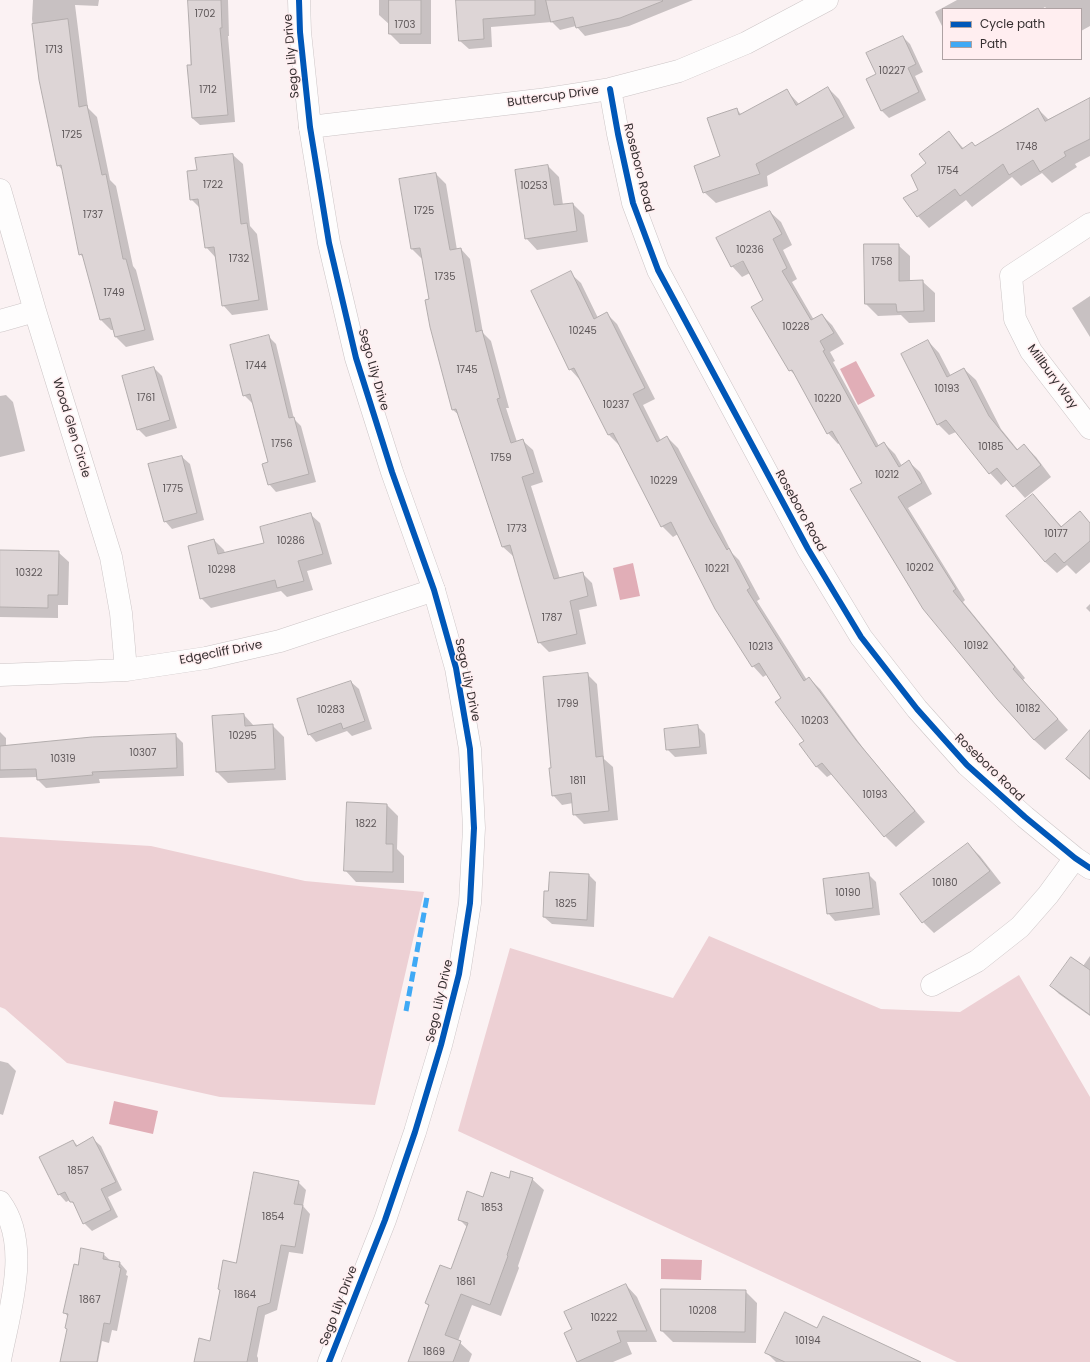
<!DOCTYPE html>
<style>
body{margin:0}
#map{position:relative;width:1090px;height:1362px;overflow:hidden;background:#fbf2f3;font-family:Poppins,sans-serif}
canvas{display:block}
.legend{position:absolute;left:942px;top:8px;width:140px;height:52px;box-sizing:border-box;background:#ffeef0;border:1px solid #aea2a3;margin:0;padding:5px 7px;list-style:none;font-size:12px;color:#352f30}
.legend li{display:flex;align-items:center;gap:8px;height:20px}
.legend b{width:20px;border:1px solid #aea2a3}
</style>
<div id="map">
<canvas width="1090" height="1362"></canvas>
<ul class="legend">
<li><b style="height:5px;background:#0057b8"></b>Cycle path</li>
<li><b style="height:5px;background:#3fa9f5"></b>Path</li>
</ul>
</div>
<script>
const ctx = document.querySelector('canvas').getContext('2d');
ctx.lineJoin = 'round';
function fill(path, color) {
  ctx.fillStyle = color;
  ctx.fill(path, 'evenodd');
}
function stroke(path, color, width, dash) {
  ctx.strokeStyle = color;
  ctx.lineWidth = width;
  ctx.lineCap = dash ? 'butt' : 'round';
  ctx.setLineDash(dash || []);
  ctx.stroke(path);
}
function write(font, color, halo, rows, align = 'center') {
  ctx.font = font + ' Poppins,sans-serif';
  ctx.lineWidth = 3;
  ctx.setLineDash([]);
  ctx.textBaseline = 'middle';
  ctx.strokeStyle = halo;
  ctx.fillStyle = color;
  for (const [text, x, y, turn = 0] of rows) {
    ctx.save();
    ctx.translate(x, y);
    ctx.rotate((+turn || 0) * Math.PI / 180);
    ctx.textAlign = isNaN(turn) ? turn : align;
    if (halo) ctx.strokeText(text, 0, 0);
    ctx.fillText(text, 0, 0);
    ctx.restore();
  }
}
fill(new Path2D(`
 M0,837L151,846L305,881L424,892L375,1105L220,1097L67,1063L5,1009L0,1007Z
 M709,936L881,1009L960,1012L1019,975L1090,1097V1362H957L458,1131L510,948L673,998Z`), '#edd0d4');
fill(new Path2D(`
 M856,361L875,396L858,405L840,369Z
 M633,563L640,596L620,600L613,568Z
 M114,1101L158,1111L153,1134L109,1124Z
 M661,1259L702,1260L701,1280L661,1279Z`), '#e1aeb7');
fill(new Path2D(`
 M33,0H99L98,6L75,5L88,108L97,117L110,180L116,186L133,266L136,270L154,340L126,347L116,337L114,330H111L101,320L85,259L80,254L63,171L58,165L40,80L32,19Z
 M189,0H228L229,36H228L235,122L200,125L192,118Z
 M379,0H431V44H400L390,34V25L379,15Z
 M457,0H693L629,26L585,36L576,26L560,30L552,22L491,27L492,47L469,49L460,41Z
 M957,0H1090V26L1081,31V9H1047L1045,7L1042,9H943V28L935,12Z
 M903,37L910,44L923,72L915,76L926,100L889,118L881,110L877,75Z
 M828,88L839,99L855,128L767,176L768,186L716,203L704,192L721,157L736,109L742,115L787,91L799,104Z
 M1090,99V156L1075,164L1077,167L1052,183L1042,173L1021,186L1012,177L972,207L966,200L929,228L918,216L919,191L927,163L949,132L964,149L972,143L976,147L1038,109L1049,120Z
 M233,155L243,164L250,226L257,234L268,310L232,315L223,305L216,258L206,247L200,208L191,199Z
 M548,166L559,177L563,205L573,204L584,215L588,242L537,250L526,238Z
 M436,174L446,184L457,250L461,249L470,259L483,333L491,341L509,408H506L517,442L523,441L533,450L543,482L531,486L560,579L582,573L592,583L597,606L579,610L586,644L549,652L539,642L515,556H513L503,547L460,416L453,410L431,327L430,300L423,258H421L412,249Z
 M770,212L781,222L792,245L783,250L797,279L792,282L814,320L822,315L832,325L844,344L830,352L835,361L833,362L879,446L884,443L895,454L902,466L909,462L920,472L932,494L908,508L965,600L963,602L1025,678L1023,680L1068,730L1045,750L1034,740L863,483L840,443L838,444L828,433L798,378L790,370L764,300L750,273L742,277L732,266ZM747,258L748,259L734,266V264Z
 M865,245H898L910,256V282H923L935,293V322L909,323L901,315L878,316L866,304Z
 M570,273L581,283L598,318L607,314L617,324L655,399L643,405L661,441L667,437L678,448L722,533L732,553L739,560L760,599L757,601L807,680L809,678L820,689L866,752L925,822L896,847L885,836L832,774L827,777L817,767L801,744L805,741L782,698L768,674L763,677L753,666L678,534L673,537L662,526L619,445L609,435L580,380L570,369Z
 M1090,296V337L1072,308Z
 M268,336L276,344L294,419L301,426L316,482L276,492L269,484V463L253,402L252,403L244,395Z
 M928,341L939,353L951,376L964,369L976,380L1001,429L1018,450L1024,445L1036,457L1051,477L1025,498L1008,479L1001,485L990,473L956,432L949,435L938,424Z
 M154,368L162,376L177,428L146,437L138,429Z
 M6,395L13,402L25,451L0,457V396Z
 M182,457L190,464L204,520L172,529L165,521Z
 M1033,495L1062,527L1080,512L1090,523V562L1076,574L1067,565L1057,573L1045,562L1007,516Z
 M310,514L320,523L332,564L307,571L313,590L287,597L281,591L211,608L201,598L214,540L224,550L225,553L265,543Z
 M0,551L58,552L69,562L68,605H58V618L0,617Z
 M1090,604V612L1086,608Z
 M587,674L597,684L604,759L613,767L618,820L584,824L574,814L573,803L562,805L553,795L552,769Z
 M351,682L359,689L372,729L352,736L347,731L316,742L309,734Z
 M244,715L254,726L272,725L284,737L286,780L228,783L217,772Z
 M697,726L705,734L707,754L675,757L667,749Z
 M0,732L6,738V746L175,735L183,743L184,776L99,779L100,783L46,788L38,780V777L0,778Z
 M1090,740V780L1067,759Z
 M387,805L398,816L397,849L404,856V883L356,882L345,870Z
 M968,844L980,856L1001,883L934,933L923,922Z
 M868,874L876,882L880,915L835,921L828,913Z
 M589,875L596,882L594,927L552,924L544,917Z
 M1090,956V1016L1059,994L1051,986L1083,966Z
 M0,1061L8,1063L16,1071L3,1115L0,1114Z
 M93,1139L101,1146L122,1190L108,1197L118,1217L92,1231L84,1223L76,1206L70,1200L66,1202L59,1194L73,1141L78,1146Z
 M510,1179H532L544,1190L518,1266L519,1268L501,1316L472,1305L458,1341L472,1354L469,1362H409L430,1307L426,1303L451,1271L468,1228L459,1219L483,1198Z
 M298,1182L306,1190L303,1206L310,1214L303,1254L289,1252L277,1310L265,1315L257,1356L258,1358V1362H195L211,1342L237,1264Z
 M103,1254L111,1261L120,1263L127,1271L126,1275L128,1276L117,1331L112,1330L109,1343L102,1341L98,1362H61L68,1329V1317L65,1313L79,1266Z
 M626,1285L637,1297L657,1342H627L632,1354L613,1362H578L573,1329Z
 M745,1291L757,1303L756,1343L673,1342L662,1331Z
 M818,1329L919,1362H776L767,1353Z`), '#0003');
const building = new Path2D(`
 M188,0H221L222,28H220L228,115L192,118L187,65H191Z
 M389,0H421V34H389Z
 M456,0H535V15L483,19L484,39L459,41Z
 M546,0H662L663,1L620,18L576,28L573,17L551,22Z
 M68,19L79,107L87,105L102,175L106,174L123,259H126L145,330L115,337L110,318L100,320L82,254L79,255L61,165L57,166L39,80L32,24Z
 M903,36L916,64L908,68L919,92L881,111L866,79L876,74L866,53Z
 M828,87L844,117L756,164L760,174L703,193L694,166L720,156L707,118L737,108L739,115L787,89L796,105Z
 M1090,98V139L1064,152L1066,156L1040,172L1033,160L1009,175L1003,164L960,196L955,189L917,217L903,198L918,190L911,175L926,163L919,154L949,131L962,149L972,142L975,146L1038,108L1045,121Z
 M233,154L241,224L247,223L259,300L222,306L214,247L205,248L198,199L190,200L187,171L197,170L195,158Z
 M548,165L554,205L573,203L577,231L525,239L515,170Z
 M436,173L450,250L461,248L476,332L482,330L500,398L497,399L511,443L523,439L534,473L522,477L554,579L583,572L588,596L570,601L577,634L538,643L510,545L502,547L456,409L452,410L430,327L425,300L429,299L420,248L411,249L399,179Z
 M770,211L782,234L773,239L787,268L782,271L811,320L822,314L834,333L820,341L825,350L823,351L876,447L884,442L899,467L909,460L922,483L898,497L956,589L953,591L1015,667L1013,669L1058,719L1034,740L997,699L923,609L850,489L862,483L832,431L827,434L792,370L789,371L751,307L763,300L743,261L731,267L716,238Z
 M864,244H899V281L923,280L924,311L897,312L896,304H865Z
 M571,271L594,319L607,312L645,388L633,394L657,442L667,436L711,522L727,550L729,548L750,588L747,590L804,681L809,677L856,740L915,811L884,837L822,763L816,767L799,744L804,741L775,702L781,698L759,663L752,667L715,609L671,522L661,527L613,433L608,435L574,368L569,370L531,291Z
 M269,335L289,418L294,417L309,474L268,485L262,464L268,462L250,394L243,396L230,345Z
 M928,340L947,377L964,368L989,416L1017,450L1024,444L1041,465L1013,487L997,468L989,474L946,420L937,425L901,354Z
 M154,367L170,420L137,430L122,376Z
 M182,456L197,513L164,522L148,464Z
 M1033,494L1061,527L1080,511L1090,523V541L1064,563L1055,553L1045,562L1006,516Z
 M311,513L323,554L298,561L304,581L277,588L275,580L200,599L188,546L214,539L218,554L264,543L260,527Z
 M0,550L59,551L58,595H48V608L0,607Z
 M588,673L596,757L603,756L609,811L573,815L571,793L552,796L549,768H551L543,677Z
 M351,681L365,721L343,729L341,723L308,735L297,699Z
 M244,714L245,726L273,724L275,769L216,772L212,716Z
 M698,725L700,747L666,750L664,729Z
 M1090,730V779L1066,759Z
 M176,734L177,768L92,772L93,775L37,780L36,769L0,770V746L92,737Z
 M347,802L387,804L386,844H393V872L344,871Z
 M968,843L990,871L922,923L900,894Z
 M550,872L589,874L587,920L543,917L544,891H548Z
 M869,873L873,908L827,914L823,879Z
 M1071,957L1090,970V1015L1050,986Z
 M93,1137L116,1182L101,1189L111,1210L83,1224L73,1202H70L65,1192L58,1195L39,1157L73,1140L76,1146Z
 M511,1171L533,1178L507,1255L508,1256L490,1305L461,1294L445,1335L461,1341L453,1362H408L429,1305L425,1303L440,1265L451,1269L468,1223L458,1220L467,1191L483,1197L491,1172L509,1178Z
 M254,1172L299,1181L294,1204L303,1205L295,1247L281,1245L270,1303L258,1307L247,1362H194L199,1338L210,1341L220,1290L218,1289L223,1260L236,1263Z
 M81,1248L104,1253L103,1259L120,1262L119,1267L121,1268L110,1324L104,1323L97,1362H60L67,1329L65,1328L68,1314L63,1313L74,1264L78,1265Z
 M626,1284L647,1331H617L621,1342L577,1362L564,1333L572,1329L564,1312Z
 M661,1289L746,1290L745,1332L661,1331Z
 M785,1312L817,1328L823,1316L921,1362H785L765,1353Z`);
fill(building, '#ddd5d6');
stroke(building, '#b3adad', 1);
const street = new Path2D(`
 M610,89L618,134L633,203L658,270L808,549L861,637L917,709L967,765L1025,817L1075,858L1090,868
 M310,127L539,100L610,89L679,71L746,43L827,0
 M0,190L35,311L111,557L121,613L126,670
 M1090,224L1011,276L1015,319L1031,351L1090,428
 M0,321L35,311
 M0,675L126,670L206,658L280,641L434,590
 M932,985L977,961L1020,927L1048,895L1075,858
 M0,1202C32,1245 9,1312 0,1360`);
const secondary = new Path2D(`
 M299,0L300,32L310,127L329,243L356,358L392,472L434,590L456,668L470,749L474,828L470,903L459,974L441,1045L415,1132L385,1220L329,1362`);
stroke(street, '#ccc5c6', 23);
stroke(secondary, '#ccc5c6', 23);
stroke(street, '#fefdfd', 22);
stroke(secondary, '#fefdfd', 22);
stroke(new Path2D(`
 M406,1011L427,897`), '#3fa9f5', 5, [10, 5]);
stroke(new Path2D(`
 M299,0L300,32L310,127L329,243L356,358L392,472L434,590L456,668L470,749L474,828L470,903L459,974L441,1045L415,1132L385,1220L329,1362
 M610,89L618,134L633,203L658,270L808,549L861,637L917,709L967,765L1025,817L1075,858L1090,868`), '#0057b8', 6);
write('10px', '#5f585a', null, [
 ["1702",205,14],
 ["1703",405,25],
 ["1713",54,50],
 ["10227",892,71],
 ["1712",208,90],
 ["1725",72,135],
 ["1748",1027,147],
 ["1754",948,171],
 ["1722",213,185],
 ["10253",534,186],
 ["1725",424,211],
 ["1737",93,215],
 ["10236",750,250],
 ["1732",239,259],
 ["1758",882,262],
 ["1735",445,277],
 ["1749",114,293],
 ["10228",796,327],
 ["10245",583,331],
 ["1744",256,366],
 ["1745",467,370],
 ["10193",947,389],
 ["1761",146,398],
 ["10220",828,399],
 ["10237",616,405],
 ["1756",282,444],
 ["10185",991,447],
 ["1759",501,458],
 ["10212",887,475],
 ["10229",664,481],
 ["1775",173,489],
 ["1773",517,529],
 ["10177",1056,534],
 ["10286",291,541],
 ["10202",920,568],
 ["10221",717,569],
 ["10298",222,570],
 ["10322",29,573],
 ["1787",552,618],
 ["10192",976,646],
 ["10213",761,647],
 ["1799",568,704],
 ["10182",1028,709],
 ["10283",331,710],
 ["10203",815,721],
 ["10295",243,736],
 ["10307",143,753],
 ["10319",63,759],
 ["1811",578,781],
 ["10193",875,795],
 ["1822",366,824],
 ["10180",945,883],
 ["10190",848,893],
 ["1825",566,904],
 ["1857",78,1171],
 ["1853",492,1208],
 ["1854",273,1217],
 ["1861",466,1282],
 ["1864",245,1295],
 ["1867",90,1300],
 ["10208",703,1311],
 ["10222",604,1318],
 ["10194",808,1341],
 ["1869",434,1352]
]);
write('12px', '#352f30', '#ffeef0', [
 ["Sego Lily Drive",292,56,-95],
 ["Buttercup Drive",553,97,-8],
 ["Roseboro Road",638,168,76],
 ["Sego Lily Drive",373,370,74],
 ["Millbury Way",1052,377,54],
 ["Wood Glen Circle",71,428,73],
 ["Roseboro Road",800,511,61],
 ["Edgecliff Drive",221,653,-11],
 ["Sego Lily Drive",467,680,78],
 ["Roseboro Road",989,768,44],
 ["Sego Lily Drive",440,1001,-77],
 ["Sego Lily Drive",339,1306,-69]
]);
</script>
